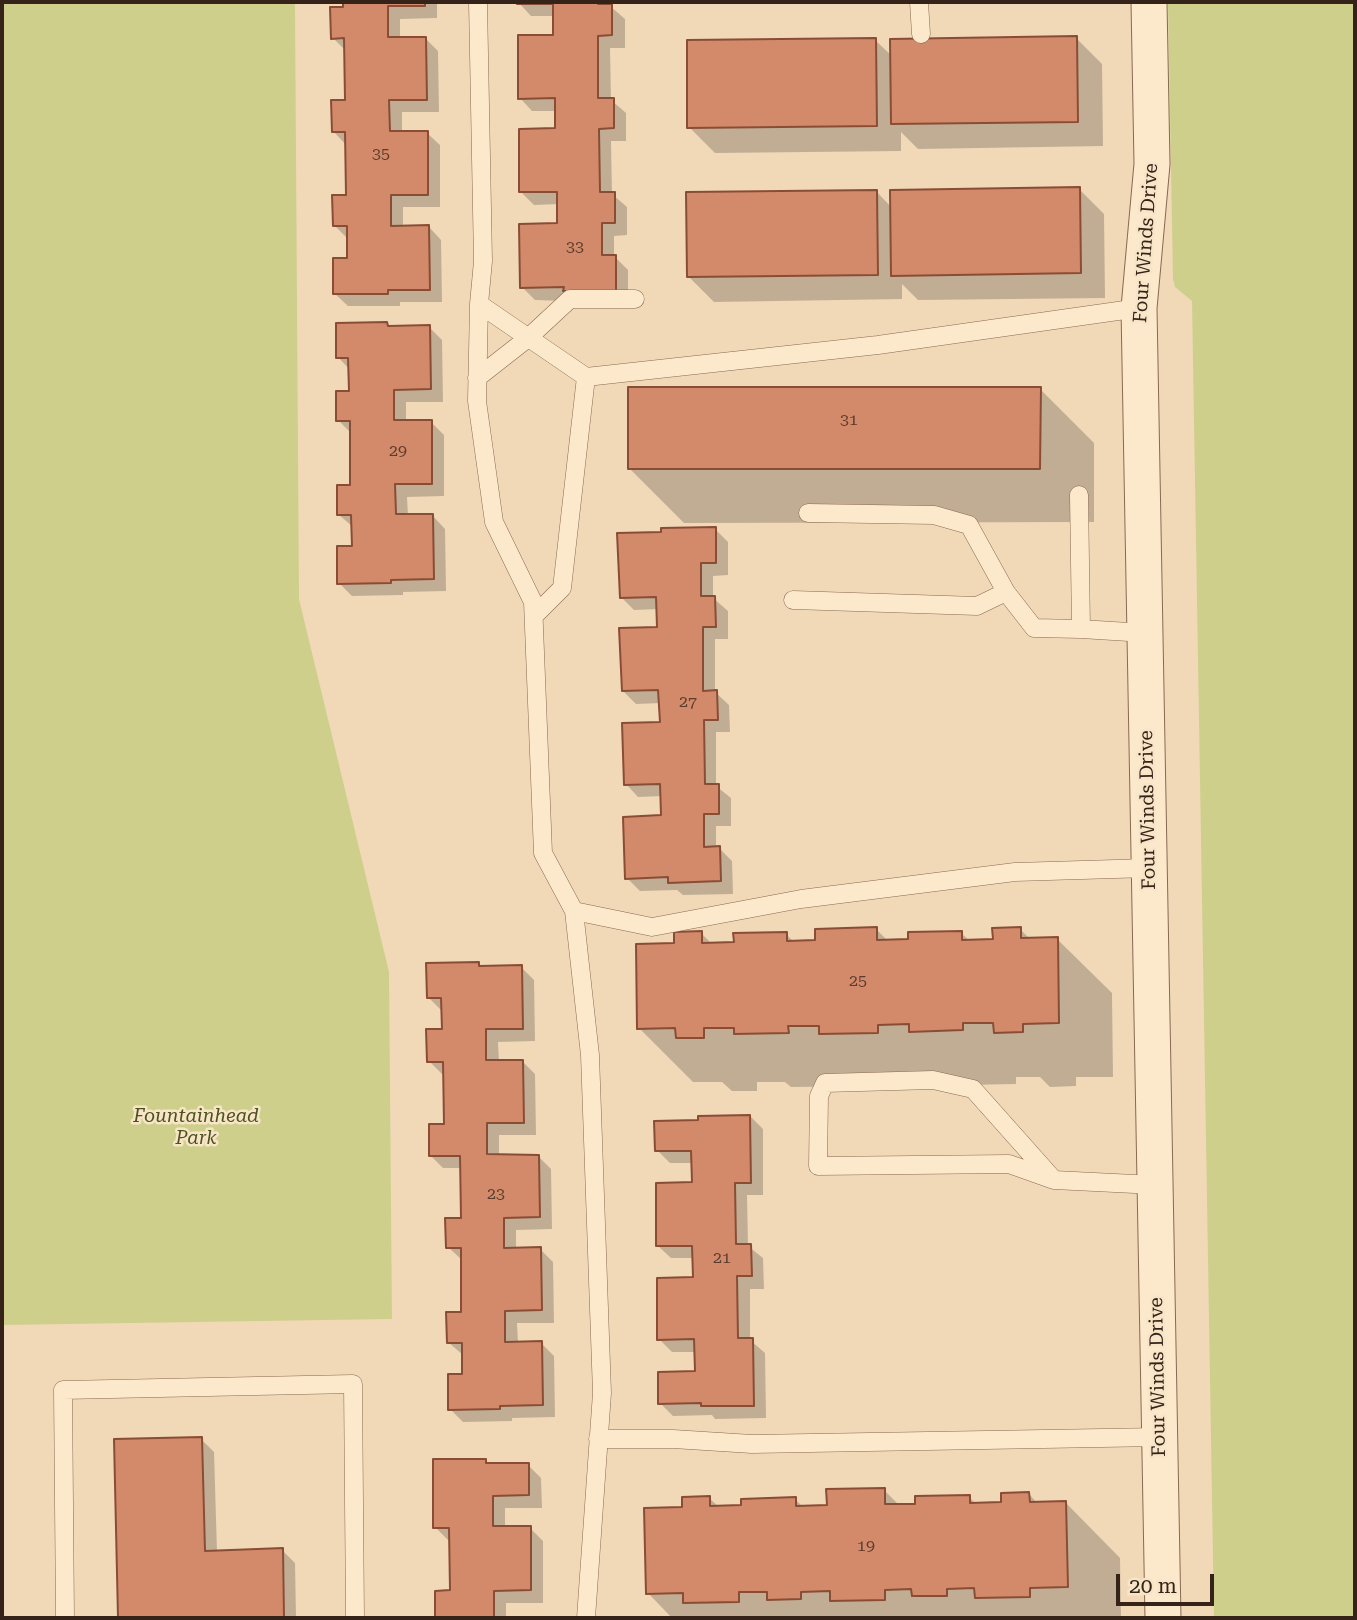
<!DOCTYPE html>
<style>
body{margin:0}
#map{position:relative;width:1357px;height:1620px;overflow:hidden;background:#f1d9b8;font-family:"Roboto Serif",serif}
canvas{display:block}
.frame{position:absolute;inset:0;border:4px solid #352319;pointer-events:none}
.scale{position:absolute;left:1116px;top:1574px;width:98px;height:32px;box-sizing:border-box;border:4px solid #352319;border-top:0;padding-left:9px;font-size:21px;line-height:24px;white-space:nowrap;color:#352319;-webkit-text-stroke:5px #f8e5c8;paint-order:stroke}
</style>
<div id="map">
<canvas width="1357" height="1620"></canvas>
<div class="frame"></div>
<div class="scale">20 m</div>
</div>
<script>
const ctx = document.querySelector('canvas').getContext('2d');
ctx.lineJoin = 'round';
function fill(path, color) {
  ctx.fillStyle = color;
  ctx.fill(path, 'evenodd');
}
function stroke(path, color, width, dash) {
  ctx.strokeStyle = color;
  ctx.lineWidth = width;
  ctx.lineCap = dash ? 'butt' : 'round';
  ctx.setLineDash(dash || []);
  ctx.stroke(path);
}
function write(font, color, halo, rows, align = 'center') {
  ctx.font = font + ' "Roboto Serif",serif';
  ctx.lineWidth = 5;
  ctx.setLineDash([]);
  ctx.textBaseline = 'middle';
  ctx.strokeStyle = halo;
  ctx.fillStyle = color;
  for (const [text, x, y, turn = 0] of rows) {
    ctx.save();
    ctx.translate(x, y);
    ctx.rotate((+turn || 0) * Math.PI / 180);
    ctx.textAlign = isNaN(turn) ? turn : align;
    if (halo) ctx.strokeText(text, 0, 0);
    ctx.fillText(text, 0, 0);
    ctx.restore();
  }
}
fill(new Path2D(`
 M2,2H295L299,599L389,972L392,1319L2,1325Z
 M1168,2H1355V1618H1214L1192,301L1175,287L1173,279Z`), '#cfcf8c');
fill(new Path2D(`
 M345,2H437V18L400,19V39L425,38L438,51L439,112H402V133H427L440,145V207H403V227H429L441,240L442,302H400V306H348L335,294L349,260L347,238L334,225L348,197L347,146L334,132L346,102V51L333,38L345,9Z
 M518,2H610V6L625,19V48H610L611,100L626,113V141H611L612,194L627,207V235L614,236V256L628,270V303L535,300L522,287L559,225V204L534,205L521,192L557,130V111H532L520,98L555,36V16H531Z
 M1076,38L1102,64L1103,146L918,149L901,132V151L715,153L689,127L875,40L892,56Z
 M1079,189L1104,214L1105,298L918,300L902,284V299L714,302L688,276L876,191L892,208Z
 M387,324L391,328L429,327L442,340L443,402H406V422H431L444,435V496L407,497L408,516H433L445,529L446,591L403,592V595L352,596L339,583L353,548V527L338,514L352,486V434L338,420L351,393L350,370L338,357Z
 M1040,389L1094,443V522L684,523L629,468Z
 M715,529L728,542V575L713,576V598L728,611V639H715V692L729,705L730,732H716V786L731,798V826H716V848H719L732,861L733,894L683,895L677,890L640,891L627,878L663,817L662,796L638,797L626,784L661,723V703L636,704L623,691L659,629L658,609L634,610L621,597Z
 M876,929L888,941H910L961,933L970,941H995L1020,929L1031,940L1057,939L1112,993L1113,1077H1076V1086L1050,1087L1040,1077H1016V1084L965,1085L791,1087L785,1082H757V1091H732L722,1082H693L639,1028L676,945L701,933L712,944H735L786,934L795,943L817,942Z
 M478,964L482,968L521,967L534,980L535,1041L498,1042L499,1062L522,1061L535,1074L536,1135H499V1156H538L551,1169L552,1229L516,1230V1249H540L553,1262L554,1323H517L518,1343H541L554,1356L555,1417L512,1418V1421L463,1422L450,1409L464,1375L463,1355L448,1342L463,1313L462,1260L448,1247L463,1220L462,1168H443L431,1156L446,1126L445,1074H442L429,1061L443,1031L442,1011L429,998Z
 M750,1116L763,1129V1195H747L748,1246L763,1258L764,1289H750V1340L765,1353L766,1418L715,1419L712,1415L673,1416L660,1403L697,1373L696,1352H672L659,1339L695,1279L694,1258H671L658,1246L694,1184L693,1163H670L657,1150L700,1122Z
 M201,1439L214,1452L217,1552L282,1550L295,1563L296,1618H120L116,1441Z
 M485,1461L489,1465H528L541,1478L542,1508H505V1528H530L543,1541V1603H506V1618H437L436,1592H451V1540H448L435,1527Z
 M884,1490L900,1506L917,1505L969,1497L977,1505L1003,1504L1029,1494L1038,1504L1066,1503L1120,1558L1121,1618H672L648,1593L684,1509L709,1498L719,1507H743L795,1499L803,1507H828Z`), '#0003');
const building = new Path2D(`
 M343,2H425V6H388V37H426L427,100H389L390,131H428V195H391V226L429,225L430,290H388V294H333V258H347V226H333L332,195H346L345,132H332L331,100H345L344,38L331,39L330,7H343Z
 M517,2H598V4H612V35L598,36V98H614V128L599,129L600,192H615V223H602V255H616V291H563L564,287L520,288L519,224L557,223V192H519V129L555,128V98L518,99V35H553V4H517Z
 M1077,36L1078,122L891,124L890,39Z
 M876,38L877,126L687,128V40Z
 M1080,187L1081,273L891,276L890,190Z
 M877,190L878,275L687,277L686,192Z
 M387,322L388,326L430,325L431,389L394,390V420H432V484H395L396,514H433L434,579L391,580V583L337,584V546H352L351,515H337V485H350V421H336V391H349L348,358H336V323Z
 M628,387H1041L1040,469H628Z
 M716,527V563H701V596H715L716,627H703V691L717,690L718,720H704L705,784H719V814H704V847L720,846L721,881L668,883V877L625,879L623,817L661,815L660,784L624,785L622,723L660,722L658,690L622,691L619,628L657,627L656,597L620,598L617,533L661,532V528Z
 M877,927V940L908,939V932L962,931V940L993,939L992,928L1021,927V938L1058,937L1059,1023L1023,1024V1032L994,1033L993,1023H963V1030L909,1032V1024L878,1025V1033L819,1034V1026H788L789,1033L734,1034V1028H704V1038H676L675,1028L637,1029L636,944L674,943V932L702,931V943L734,942L733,933L787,932V941L815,940V929Z
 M479,962V966L522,965L523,1029H486V1060H523L524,1123H487V1154L539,1155L540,1217L504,1218V1248L541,1247L542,1310L505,1311V1342L542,1341L543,1405L500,1406V1409L448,1410V1374H462V1343H447L446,1312H461V1248H446L445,1218H461L460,1156H429V1124H444L443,1062H427L426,1029H442L441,998H427L426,963Z
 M750,1115L751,1183H735L736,1244H751L752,1276H737L738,1338H753L754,1406H701V1403L658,1404V1372L695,1371L694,1339L657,1340V1278L693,1277L692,1246H656V1183L692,1182L691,1151H655L654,1121L698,1120V1116Z
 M202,1437L205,1551L283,1548L284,1618H118L114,1439Z
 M433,1459H486V1463H529V1495L493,1496V1526H531V1590L494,1591V1618H435V1591L450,1590L449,1528H433Z
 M885,1488V1504H915V1496L970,1495V1503L1001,1502V1493L1029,1492L1030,1502L1066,1501L1068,1587L1030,1588V1597L975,1598L974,1588L947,1589V1596H912L911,1589L885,1590V1600L830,1601V1591L801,1592V1599L767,1600V1592H739V1602L683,1603V1593L646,1594L644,1508L682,1507V1497L710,1496V1506L741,1505V1499L796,1497V1506L827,1505L826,1489Z`);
fill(building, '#d38a6a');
stroke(building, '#894d36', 2);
const service = new Path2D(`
 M478,2L483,261L479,304L477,401L494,522L533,602L543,853L574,911L590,1055L602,1393L586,1618
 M919,2L921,34
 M479,304L586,377L878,345L1139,308
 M477,378L528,338L570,299H635
 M1079,495L1081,629
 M808,513L934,515L969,525L1006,592L1034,628L1081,629L1145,633
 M793,600L977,606L1006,592
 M534,616L562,588L586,377
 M574,911L652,927L801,899L1015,872L1149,868
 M1054,1180L973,1089L933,1080L825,1083L819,1096L818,1166L1009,1164L1054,1180L1155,1185
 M598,1439H673L752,1444L1160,1437
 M65,1618L63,1390L353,1384L355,1618`);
const minor = new Path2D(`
 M1149,2L1152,164L1139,308L1163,1618`);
stroke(service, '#886952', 19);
stroke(minor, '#886952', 37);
stroke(service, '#fce8cb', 18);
stroke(minor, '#fce8cb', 35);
write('16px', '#5c3d2d', null, [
 ["35",381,154],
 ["33",575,247],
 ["31",849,420],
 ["29",398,451],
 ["27",688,702],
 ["25",858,981],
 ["23",496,1194],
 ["21",722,1258],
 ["19",866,1546]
]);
write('19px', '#352319', '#f8e5c8', [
 ["Four Winds Drive",1146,243,-86],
 ["Four Winds Drive",1148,810,-91],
 ["Four Winds Drive",1158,1377,-91]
]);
write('italic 19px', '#4c541d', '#f8e5c8', [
 ["Fountainhead",196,1116],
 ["Park",196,1138]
]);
</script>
